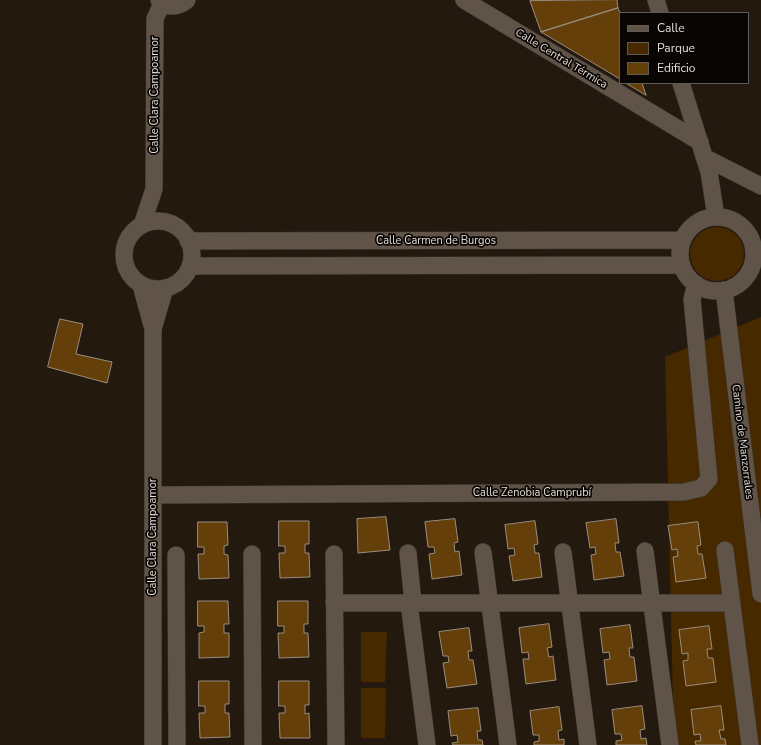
<!DOCTYPE html>
<meta charset="utf-8">
<style>
body{margin:0}
#map{position:relative;width:761px;height:745px;overflow:hidden;background:#23190e;font-family:"Nunito Sans",sans-serif}
canvas{display:block}
.legend{position:absolute;left:619px;top:12px;width:130px;height:72px;box-sizing:border-box;background:#090503;border:1px solid #615b57;margin:0;padding:5px 7px;list-style:none;font-size:12px;color:#e4ddd6}
.legend li{display:flex;align-items:center;gap:8px;height:20px}
.legend b{width:20px;border:1px solid #615b57}
</style>
<div id="map">
<canvas width="761" height="745"></canvas>
<ul class="legend">
<li><b style="height:5px;background:#5f5447"></b>Calle</li>
<li><b style="height:11px;background:#472900"></b>Parque</li>
<li><b style="height:11px;background:#653f09"></b>Edificio</li>
</ul>
</div>
<script>
const ctx = document.querySelector('canvas').getContext('2d');
ctx.lineJoin = 'round';
function fill(path, color) {
  ctx.fillStyle = color;
  ctx.fill(path, 'evenodd');
}
function stroke(path, color, width, dash) {
  ctx.strokeStyle = color;
  ctx.lineWidth = width;
  ctx.lineCap = dash ? 'butt' : 'round';
  ctx.setLineDash(dash || []);
  ctx.stroke(path);
}
function write(font, color, halo, rows, align = 'center') {
  ctx.font = font + ' "Nunito Sans",sans-serif';
  ctx.lineWidth = 3.5;
  ctx.setLineDash([]);
  ctx.textBaseline = 'middle';
  ctx.strokeStyle = halo;
  ctx.fillStyle = color;
  for (const [text, x, y, turn = 0] of rows) {
    ctx.save();
    ctx.translate(x, y);
    ctx.rotate((+turn || 0) * Math.PI / 180);
    ctx.textAlign = isNaN(turn) ? turn : align;
    if (halo) ctx.strokeText(text, 0, 0);
    ctx.fillText(text, 0, 0);
    ctx.restore();
  }
}
fill(new Path2D(`
 M690 254a27 27 0 1 1 54 0a27 27 0 1 1-54 0Z
 M761,317V745H674L665,357Z
 M361,632H387L385,682H361Z
 M361,688H386L385,738H361Z`), '#472900');
const building = new Path2D(`
 M617,0L618,8L541,32L530,1Z
 M618,8L620,13V79L541,32Z
 M626,83H642L646,95Z
 M60,319L83,324L76,354L112,362L107,383L48,367Z
 M386,517L390,550L358,553L357,519Z
 M455,519L458,542L454,543L455,552L459,551L462,575L432,579L429,554L435,553L434,547H428L425,522Z
 M616,519L619,543H615L616,552H620L624,576L594,580L591,555L596,554L595,547L590,548L586,523Z
 M279,521H309V544H305V553H309L310,577L280,578L279,553H285V546H279Z
 M535,521L538,544L534,545L535,553H539L542,577L513,581L509,556L515,555L514,548L508,549L505,525Z
 M198,522H227L228,545L224,546V554L228,555L229,578L199,579L198,554H204V547H198Z
 M698,522L701,545L697,546L698,554H702L706,578L676,582L673,557L678,556L677,549L672,550L668,526Z
 M198,601H228L229,624H224V633H229V657L199,658V633L204,632V626H198Z
 M278,601H308V624H304V633H308L309,657L279,658L278,633H284V626H278Z
 M549,624L552,647L547,648L549,657L553,656L556,680L526,684L523,659H529L528,652L522,653L519,628Z
 M630,625L633,648H629L630,657H634L637,681L607,685L604,660L610,659L609,652L603,653L600,629Z
 M709,626L712,649H707L708,658H713L716,682L686,686L683,661L688,660V653L682,654L679,630Z
 M469,628L472,651H468L469,660H473L477,684L447,688L443,663L449,662L448,656H443L439,632Z
 M199,681H229V704H225V713H229L230,737L200,738L199,713H205V706H199Z
 M279,681H309V705H305V714L309,713L310,738H280L279,713H285V706H279Z
 M642,706L645,729L640,730L641,739L646,738L647,745H616V741L622,740L621,734H615L612,710Z
 M721,706L724,730H719L721,739H725L726,745H696L695,741H701L700,734L694,735L691,710Z
 M559,707L562,730L558,731L559,740L564,739V745H534V742L539,741V735H533L530,711Z
 M478,708L481,731H477L478,740H482L483,745H453L452,743L458,742L457,735L451,736L448,711Z`);
fill(building, '#653f09');
stroke(building, '#9a8d7f', 1);
const minor = new Path2D(`
 M159,0C167,9 179,7 187,0
 M464,0L700,142
 M656,0L660,13
 M681,83L709,172L716,217
 M704,157L761,186
 M680 254a37 37 0 1 1 74 0a37 37 0 1 1-74 0Z
 M124 255a34 34 0 1 1 68 0a34 34 0 1 1-68 0Z
 M142,225L154,189L155,19L162,3
 M188,241L683,240
 M190,266L682,265
 M141,285L153,329V745
 M724,290L761,594
 M153,329L165,288
 M153,495L684,492L701,488L709,479L692,299L696,284
 M725,550L750,745
 M645,551L670,745
 M483,552L508,745
 M563,552L588,745
 M408,553L413,603
 M252,554L253,745
 M334,554L336,745
 M176,555L177,745
 M334,603H732
 M409,603L427,745`);
stroke(minor, '#3c352f', 18);
stroke(minor, '#5f5447', 17);
write('11px', '#e4ddd6', '#090503', [
 ["Calle Central Térmica",561,59,31],
 ["Calle Clara Campoamor",155,95,-90],
 ["Calle Carmen de Burgos",436,241],
 ["Camino de Manzorrales",742,442,83],
 ["Calle Zenobia Camprubí",532,493],
 ["Calle Clara Campoamor",153,537,-90]
]);
</script>
